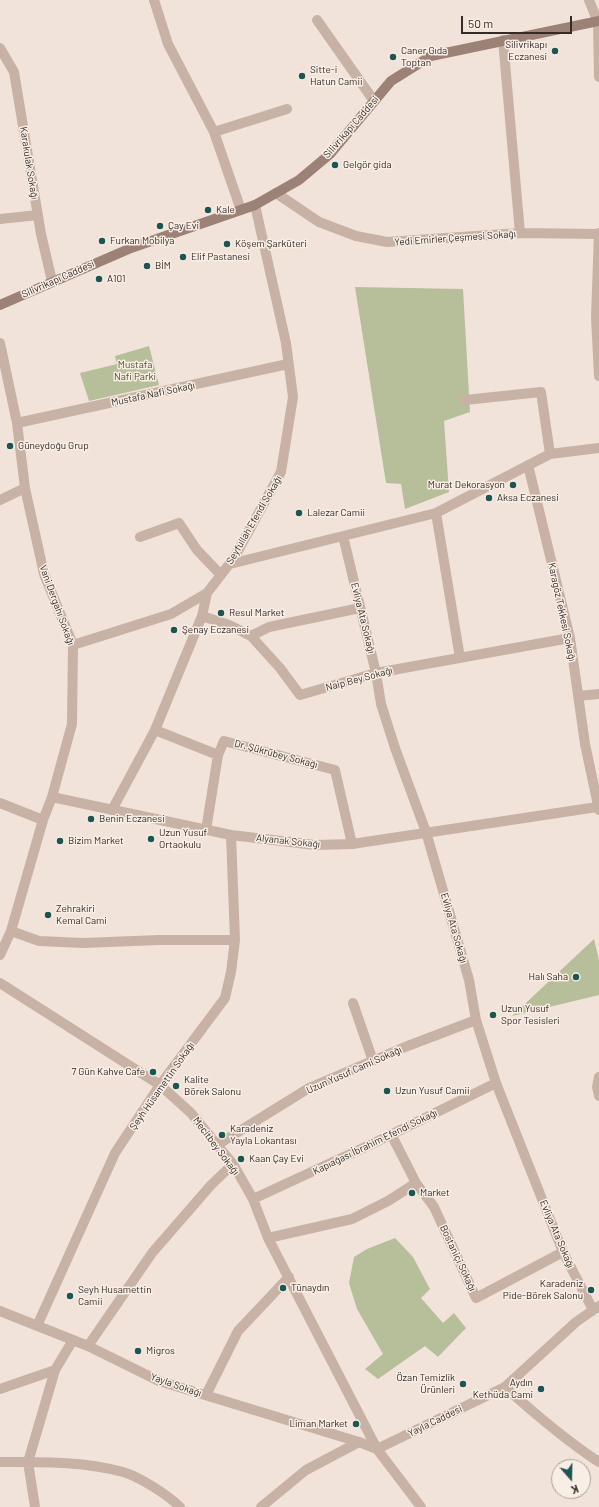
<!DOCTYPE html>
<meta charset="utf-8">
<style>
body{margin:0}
#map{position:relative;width:599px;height:1507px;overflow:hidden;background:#f1e3d9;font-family:Barlow,sans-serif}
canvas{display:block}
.north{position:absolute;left:551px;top:1459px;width:40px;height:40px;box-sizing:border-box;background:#f9eee5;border:1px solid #aaa099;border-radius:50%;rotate:160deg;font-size:11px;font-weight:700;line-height:16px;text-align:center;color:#342a27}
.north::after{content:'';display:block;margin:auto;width:14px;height:18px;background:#1d5553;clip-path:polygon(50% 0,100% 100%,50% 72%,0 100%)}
.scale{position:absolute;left:461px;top:16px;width:111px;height:18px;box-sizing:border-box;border:2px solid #342a27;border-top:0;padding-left:5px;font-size:12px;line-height:14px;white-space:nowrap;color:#342a27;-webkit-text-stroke:3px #f9eee5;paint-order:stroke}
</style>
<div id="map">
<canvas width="599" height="1507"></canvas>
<div class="north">K</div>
<div class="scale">50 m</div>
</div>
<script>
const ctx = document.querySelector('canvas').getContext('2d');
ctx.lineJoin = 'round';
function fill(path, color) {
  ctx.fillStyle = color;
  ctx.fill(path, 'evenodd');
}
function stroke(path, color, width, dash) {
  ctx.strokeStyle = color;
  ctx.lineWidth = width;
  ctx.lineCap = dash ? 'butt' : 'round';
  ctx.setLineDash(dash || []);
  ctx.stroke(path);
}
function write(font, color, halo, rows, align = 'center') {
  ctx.font = font + ' Barlow,sans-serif';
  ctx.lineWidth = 3;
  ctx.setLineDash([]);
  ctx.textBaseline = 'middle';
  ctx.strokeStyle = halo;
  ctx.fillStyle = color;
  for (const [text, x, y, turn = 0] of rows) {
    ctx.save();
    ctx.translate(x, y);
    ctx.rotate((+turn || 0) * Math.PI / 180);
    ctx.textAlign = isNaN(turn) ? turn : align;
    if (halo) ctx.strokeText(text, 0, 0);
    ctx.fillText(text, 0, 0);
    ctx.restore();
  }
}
fill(new Path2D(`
 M355,287L463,289L470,412L444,421L449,492L405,509L401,484L386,483Z
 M149,346L159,385L89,401L80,373L117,364L115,356Z
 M594,939L599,960V995L512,1016Z
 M395,1238L413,1257L430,1289L421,1298L443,1323L454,1313L466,1328L438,1357L425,1346L378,1379L365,1369L383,1354L357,1309L349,1283L354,1257L367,1249Z`), '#b6bf9a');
stroke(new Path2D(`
 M154,0L168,44L214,132L241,210
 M589,0L598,22L599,77
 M317,20L374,101
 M503,40L520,233
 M0,48L14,72L41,234L52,281
 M214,132L287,109
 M276,193L319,222L356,236L387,242L520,233L598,234
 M0,219L38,215
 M599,233L596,317L599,376
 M0,343L17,423L25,488L44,574L73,645L72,724L52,797L43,820L11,931L0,955
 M465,400L541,392L550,454
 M17,423L288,364
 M528,465L570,638L585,744L599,810
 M0,500L25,488
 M436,513L460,658
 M343,536L376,673L381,704L395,748L426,832L469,980L476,1020L496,1083L563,1252L593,1310
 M140,537L179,523L197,550L221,575
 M230,564L436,513L550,454L599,448
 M207,593L202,616L229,625L251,636L280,668L300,695L376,673L570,638
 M251,636L269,627L360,608
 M73,645L171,614L207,593L234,558L281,472L293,397L286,343L255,205
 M578,696L599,694
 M155,730L218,755L224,741L335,770L352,844
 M52,797L231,835L315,845L352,844L597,807
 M0,803L43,820
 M112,810L155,730L202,616
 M206,830L218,755
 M11,931L39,941L83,943L159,940H235
 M0,983L160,1085L191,1113L217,1145L233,1164L253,1199L268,1238L377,1449L421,1507
 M353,1003L373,1061
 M599,1077L597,1087L599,1096
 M391,1134L416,1183L434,1207L476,1298L563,1252
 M217,1145L309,1088L405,1047L476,1020
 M253,1199L374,1143L496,1083
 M268,1238L352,1219L388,1201L416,1183
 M0,1311L88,1346L159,1381L359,1442
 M37,1326L115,1153L160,1085L225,998L231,972L235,940L231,835
 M88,1346L152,1253L211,1185L233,1164
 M505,1387L576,1322L599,1306
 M0,1389L55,1370
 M206,1395L238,1331L289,1277
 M0,1462C40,1462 84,1461 123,1472C140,1477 168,1495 180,1507
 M35,1507L28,1462L55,1370L73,1340`), '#c8b2a6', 10);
stroke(new Path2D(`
 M261,1507L306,1470L359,1442L377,1449L505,1387C535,1414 565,1440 599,1462`), '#c8b2a6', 10);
stroke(new Path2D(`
 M0,305L131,248L255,205L299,180L330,154L391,81L431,56L599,21`), '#9c8177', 10);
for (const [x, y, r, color] of [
 [555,51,4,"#1d5553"],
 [393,57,4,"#1d5553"],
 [302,76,4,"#1d5553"],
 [335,165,4,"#1d5553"],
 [208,210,4,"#1d5553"],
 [160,226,4,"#1d5553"],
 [102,241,4,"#1d5553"],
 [227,244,4,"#1d5553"],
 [183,257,4,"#1d5553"],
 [147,266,4,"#1d5553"],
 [99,279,4,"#1d5553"],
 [10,446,4,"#1d5553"],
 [513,485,4,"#1d5553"],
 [489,498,4,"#1d5553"],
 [299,513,4,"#1d5553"],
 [221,613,4,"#1d5553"],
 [174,630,4,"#1d5553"],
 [91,819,4,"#1d5553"],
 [151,839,4,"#1d5553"],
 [60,841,4,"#1d5553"],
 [48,915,4,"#1d5553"],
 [576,977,4,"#1d5553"],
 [493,1015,4,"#1d5553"],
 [153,1072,4,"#1d5553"],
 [176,1086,4,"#1d5553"],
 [387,1091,4,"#1d5553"],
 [222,1135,4,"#1d5553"],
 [241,1159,4,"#1d5553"],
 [412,1193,4,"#1d5553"],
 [283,1288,4,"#1d5553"],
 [591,1290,4,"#1d5553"],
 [70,1296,4,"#1d5553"],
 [138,1351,4,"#1d5553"],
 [463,1384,4,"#1d5553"],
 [541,1389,4,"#1d5553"],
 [356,1424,4,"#1d5553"]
]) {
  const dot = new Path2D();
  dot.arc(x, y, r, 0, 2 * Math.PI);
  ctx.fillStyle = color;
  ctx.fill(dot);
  stroke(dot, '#f9eee5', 1.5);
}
write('10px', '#342a27', '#f9eee5', [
 ["Silivrikapı",547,45,"right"],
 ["Eczanesi",547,57,"right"],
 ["Caner Gıda",401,51],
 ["Toptan",401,63],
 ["Sitte-i",310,70],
 ["Hatun Camii",310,82],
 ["Gelgör gida",343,165],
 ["Kale",216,210],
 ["Çay Evi",168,226],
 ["Furkan Mobilya",110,241],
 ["Köşem Şarküteri",235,244],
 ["Elif Pastanesi",191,257],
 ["BİM",155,266],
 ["A101",107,279],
 ["Güneydoğu Grup",18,446],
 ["Murat Dekorasyon",505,485,"right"],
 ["Aksa Eczanesi",497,498],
 ["Lalezar Camii",307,513],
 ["Resul Market",229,613],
 ["Şenay Eczanesi",182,630],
 ["Benin Eczanesi",99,819],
 ["Uzun Yusuf",159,833],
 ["Ortaokulu",159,845],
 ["Bizim Market",68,841],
 ["Zehrakiri",56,909],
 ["Kemal Cami",56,921],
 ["Halı Saha",568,977,"right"],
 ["Uzun Yusuf",501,1009],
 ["Spor Tesisleri",501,1021],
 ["7 Gün Kahve Cafe",145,1072,"right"],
 ["Kalite",184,1080],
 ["Börek Salonu",184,1092],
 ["Uzun Yusuf Camii",395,1091],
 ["Karadeniz",230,1129],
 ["Yayla Lokantası",230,1141],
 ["Kaan Çay Evi",249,1159],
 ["Market",420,1193],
 ["Karadeniz",583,1284,"right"],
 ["Pide-Börek Salonu",583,1296,"right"],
 ["Tünaydın",291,1288],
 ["Seyh Husamettin",78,1290],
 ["Camii",78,1302],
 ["Migros",146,1351],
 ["Özan Temizlik",455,1378,"right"],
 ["Ürünleri",455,1390,"right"],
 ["Aydın",533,1383,"right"],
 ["Kethüda Cami",533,1395,"right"],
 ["Liman Market",348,1424,"right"]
], 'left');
write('10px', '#342a27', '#f9eee5', [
 ["Silivrikapı Caddesi",351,127,-49],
 ["Karakulak Sokağı",29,163,81],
 ["Yedi Emirler Çeşmesi Sokağı",455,238,-4],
 ["Silivrikapı Caddesi",58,279,-24],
 ["Mustafa Nafi Sokağı",153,394,-12],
 ["Seyfullah Efendi Sokağı",254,520,-60],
 ["Vani Dergahı Sokağı",57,605,70],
 ["Karagöz Tekkesi Sokağı",562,612,78],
 ["Evliya Ata Sokağı",363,618,76],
 ["Naip Bey Sokağı",359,679,-15],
 ["Dr. Şükrübey Sokağı",276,754,15],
 ["Alyanak Sokağı",288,841,6],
 ["Evliya Ata Sokağı",454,928,74],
 ["Uzun Yusuf Cami Sokağı",354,1070,-24],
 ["Şeyh Hüsamettin Sokağı",162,1086,-55],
 ["Kapıağası İbrahim Efendi Sokağı",375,1142,-26],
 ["Meсitbey Sokağı",216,1146,53],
 ["Evliya Ata Sokağı",557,1234,67],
 ["Bostaniçi Sokağı",458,1258,65],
 ["Yayla Sokağı",176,1385,19],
 ["Yayla Caddesi",435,1421,-26]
]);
write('10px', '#48522b', '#f9eee5', [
 ["Mustafa",135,365],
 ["Nafi Parki",135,377]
]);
</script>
